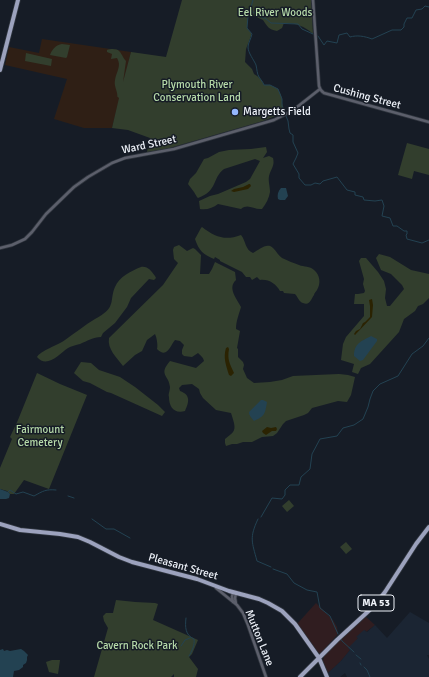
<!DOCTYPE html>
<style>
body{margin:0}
canvas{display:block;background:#161c26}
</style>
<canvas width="429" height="677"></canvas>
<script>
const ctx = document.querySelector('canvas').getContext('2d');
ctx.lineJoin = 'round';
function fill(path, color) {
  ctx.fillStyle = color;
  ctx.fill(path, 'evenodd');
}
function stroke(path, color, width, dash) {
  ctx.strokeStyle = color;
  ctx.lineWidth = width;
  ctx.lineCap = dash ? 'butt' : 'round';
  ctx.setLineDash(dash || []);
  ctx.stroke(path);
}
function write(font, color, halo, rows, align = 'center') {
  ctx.font = font + ' Signika,sans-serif';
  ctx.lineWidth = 3;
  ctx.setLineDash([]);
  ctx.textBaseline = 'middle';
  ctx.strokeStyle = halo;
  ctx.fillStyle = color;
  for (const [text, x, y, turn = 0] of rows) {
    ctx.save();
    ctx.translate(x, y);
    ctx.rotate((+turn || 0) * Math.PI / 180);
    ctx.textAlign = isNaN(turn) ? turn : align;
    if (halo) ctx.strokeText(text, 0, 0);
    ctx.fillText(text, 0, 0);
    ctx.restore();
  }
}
fill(new Path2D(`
 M316,603L333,620L337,627L338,634L321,653H319L315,649L297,624Z
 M365,616L375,625L366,632L365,630L358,638L350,650L341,661L328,673L323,661L324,656L353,627Z`), '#301d20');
fill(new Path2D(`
 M410,612L429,623V655H427L429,659V677H347L345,673L340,677H329L328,673L341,661L350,650L348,648L358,638L356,637L364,630L367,632L375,625L387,638Z`), '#1b2533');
fill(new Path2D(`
 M42,39L131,52L112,128H84L54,119L67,79L5,65L9,47L39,53Z`), '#2f1f15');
fill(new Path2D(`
 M182,0H311L313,34C305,26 295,23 284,23L282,28L277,31C268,29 268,27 263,20L254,16H248L247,28L251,33V36L246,49L245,62L252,69L254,74C259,77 262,80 264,85H270L278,89L281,95L282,99V103L285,112L263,121L166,149L147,152L150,138L128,130L112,128L119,98C116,95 118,98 117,93C116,88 114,85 115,80C116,72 122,66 117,58L111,59L112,54L107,52V50C110,49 117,48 120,52C121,53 121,54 122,55C123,57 124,59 126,61L123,82L131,52L166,57Z
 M62,44L70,45L67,57L66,58L50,55C52,49 56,45 62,44Z
 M26,53L52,59L51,66L25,61Z
 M407,143L429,149V175L414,171L412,179L398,175Z
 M266,147L267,152L263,158L269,156L273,158C275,166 271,168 269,176C268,181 270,186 270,192C269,198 266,204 262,209C254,210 248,203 241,209L218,204C213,208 207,210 200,209L199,201L210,196L218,194L246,182L250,179L260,161L255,159L224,169C212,178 218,191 198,198L197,197L194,192L188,184L190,179L196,173L204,159L208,158L219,152L229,150L251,149Z
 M202,227C215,237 225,241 241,235C246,241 245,250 253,253C259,250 267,242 273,248C277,252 278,255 282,258C288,261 294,263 299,265C304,267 310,266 314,270C320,275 321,283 317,290C316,292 314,293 314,295C311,299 310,306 303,303C299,302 298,297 295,294L284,293L283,291H280C276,284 269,279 260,280L257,277L252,280L250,277H246L242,272L220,261V260L215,257L214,259C203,254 199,251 195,239L201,228Z
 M179,245L187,251L193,248L195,249L201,255L200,274H209L212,269L215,262L235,272L236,280C227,288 237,299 241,307C239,314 236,321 236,329L240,331L237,348L238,349V357L243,362L244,365L243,369L247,378L254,383L270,382L282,380L293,376L339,374L348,375L355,377L351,395L347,402L338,401L312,408L308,413L304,415L286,421L283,424L277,433L273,436L262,437L252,442H243L237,444H232L226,446L225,443V439C232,433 236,432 234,423C233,419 232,416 231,413L216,410L203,398L200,393L199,389L192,384L182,385L179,388L180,391C191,395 189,402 185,411C174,414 169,407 169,397C168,394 170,391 170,387C169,375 158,375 170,361L196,368L204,361C203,357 201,356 198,353L192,357L184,356L182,354V350L184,345L180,341L175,340C170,346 167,359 157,349C158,346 157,338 155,334L147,340L142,351L135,355L123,366C117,358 107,349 109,338L163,285L178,263L174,259L173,250L174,247Z
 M379,254L390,257L411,270L429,274V298L423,304L418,306L415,311L404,319L399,332L370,364L361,368L358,374L352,372L354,364L341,360L343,344L346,337L364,316V304H354L355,294H358L364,293L365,291L363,284L364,279L359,261L361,258H366L378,272L384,281L386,289L385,298L387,306H390L404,289L402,285L391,274L381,270L376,258Z
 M141,267C148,266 151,271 155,276L156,278L154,280L149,279L131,298L127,307L115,323L103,333L101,337C93,337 87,341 80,344C76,345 71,346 68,348C59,354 47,369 37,357C40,351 58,345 65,340C75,333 85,325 95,319C98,317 101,316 103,314C115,306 110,298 115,287C119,277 131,271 141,267Z
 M81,362L91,363L99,370L120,377L135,387L158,405L165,412L162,416L111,393L107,392L90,383L83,381L74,373Z
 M37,373L60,384L87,395L49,489L24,480L14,494H10L7,491L0,489V468L12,439L10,437L18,420Z
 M289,500L294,506L287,512L282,506Z
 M346,542L352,549L346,554L340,547Z
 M116,600L135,602L155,603L158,604L153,620L198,640L192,654L189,657L198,669L196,677H174V674L171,677H94L108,628L104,621L103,616L106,613H113Z
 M52,660H60L58,674L49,672L46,662Z`), '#323e2d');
fill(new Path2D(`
 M249,184H250L251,186L248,189L234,192L231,191L234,189L243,187Z
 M372,299L373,305L372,317L355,335L354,334L356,331L360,329L363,323L365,322L370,317V306L369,300Z
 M228,347L229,349C227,360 230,364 234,373L231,376L229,375C226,365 223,358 226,348Z
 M267,427L271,428L276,427L277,429L276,431H272L266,435L263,433L262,431Z`), '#2b2302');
fill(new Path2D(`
 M281,188H286L288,196L285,200H280L278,199C277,195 278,191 281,188Z
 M371,336L377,339V341L363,360L360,361L354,356C354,343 362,341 371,336Z
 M261,400H263L267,402C265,414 265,416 254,421C252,418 249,416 249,412Z
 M0,489L8,492L10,494L9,498L6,499H0Z
 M3,649L4,651L7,650L10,651L21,649L24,651L28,655L27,657V660L26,663L23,665V667L19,670L14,671L13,677H0V650Z`), '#234252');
stroke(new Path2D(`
 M253,0L251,7L252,12L248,16L247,28L252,34C251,39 248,43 248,47C248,53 254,60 256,65C257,69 257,74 259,77C261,80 263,82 264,85H270L278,89L282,99V106L288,121L289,129L290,133L293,135V142L298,153L296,158L293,164L299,174V178L305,185H311L315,183L320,184L323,181L337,177L347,190L355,192V195L363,197L364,200L375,201L382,200L384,206L382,216L390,218L393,226H397L404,231H407V234L406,235L407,239L422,243L429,240
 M253,12L263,18H265L271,23L298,24L302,29L313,34
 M318,36L324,45L327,41L337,43L339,35L347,33L350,37C357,35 364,36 372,39L392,30H401L404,27V24L407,18H412L416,10L422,9L425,6L429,7
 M8,492L10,490L16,494L23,492L34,496C43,491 46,489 56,490
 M68,496L74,498
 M261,517L272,498L282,499L285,495V490L290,485H299L301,477L310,469L312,454L320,439L337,436L343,428L354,425L363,419L368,407L370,399L373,391L380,384L398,376L412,354L423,346L429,338
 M92,519L106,529H114L130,538
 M258,519C249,538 252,542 257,561L271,567
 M273,569L287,574L294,583L307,590L317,592L320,608L330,616L338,634
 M186,618C185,627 185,635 194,639C195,645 192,651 189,656
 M341,639L342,641L354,652
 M181,646L185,640L190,638
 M356,655L361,659
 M360,663L361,665
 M364,667L367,670L370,677`), '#234252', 1);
const minor = new Path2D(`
 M313,0L319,86C320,90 321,91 324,93L429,122
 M0,248L12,245L25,239L32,232L46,214L74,187L88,177L112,163L125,158L174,149L274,120L292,111L320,89
 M216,588L237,605L243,613L248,625L266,677
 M233,592L232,597L233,602
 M236,593L235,598L236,604`);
const major = new Path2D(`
 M0,70L18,0
 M0,524L20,530L60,534L78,537L90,542L119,557L132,562L197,579L229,591L259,599L268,603L282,611L295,624L319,658L327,677
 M300,677L337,640L374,606L385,592L416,544L429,527`);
stroke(minor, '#30363f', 4);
stroke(major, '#30363f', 5.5);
stroke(minor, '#5c5f6b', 2.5);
stroke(major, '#9ca2bd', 4);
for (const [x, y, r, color] of [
 [235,112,4,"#94b7fd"]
]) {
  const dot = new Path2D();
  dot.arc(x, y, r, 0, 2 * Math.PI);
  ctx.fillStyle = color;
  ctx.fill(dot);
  stroke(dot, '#161c26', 1.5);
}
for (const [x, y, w] of [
 [376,603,36]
]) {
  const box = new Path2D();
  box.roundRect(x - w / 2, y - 8, w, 16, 3);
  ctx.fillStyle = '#161c26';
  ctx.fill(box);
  stroke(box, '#eef2f9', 1);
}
write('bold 10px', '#eef2f9', null, [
 ["MA 53",376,603]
]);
write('11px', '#b6daa9', '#161c26', [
 ["Eel River Woods",275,13],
 ["Plymouth River",197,85],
 ["Conservation Land",197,98],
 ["Fairmount",40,430],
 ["Cemetery",40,443],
 ["Cavern Rock Park",137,646]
]);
write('11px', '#eef2f9', '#161c26', [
 ["Cushing Street",367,97,15],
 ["Ward Street",149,145,-12],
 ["Pleasant Street",183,567,16],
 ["Mutton Lane",259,638,68]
]);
write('11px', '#eef2f9', '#161c26', [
 ["Margetts Field",243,112]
], 'left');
</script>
